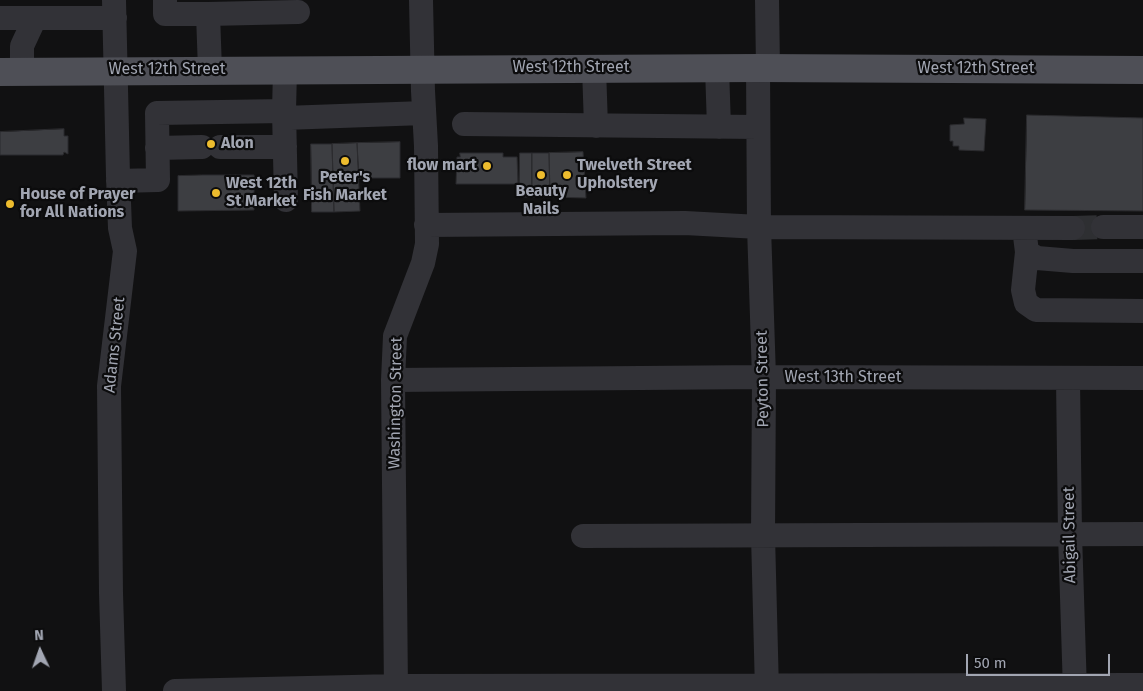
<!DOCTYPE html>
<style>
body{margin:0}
#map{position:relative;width:1143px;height:691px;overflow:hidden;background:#111112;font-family:"Fira Sans",sans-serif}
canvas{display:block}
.north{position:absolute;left:15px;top:626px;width:50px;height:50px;-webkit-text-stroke:4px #0c0c0d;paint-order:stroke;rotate:357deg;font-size:14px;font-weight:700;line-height:20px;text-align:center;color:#a2a6b2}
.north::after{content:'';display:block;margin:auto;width:18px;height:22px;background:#a2a6b2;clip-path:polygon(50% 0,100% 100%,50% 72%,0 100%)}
.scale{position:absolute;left:966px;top:654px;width:144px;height:22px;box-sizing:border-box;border:2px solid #a2a6b2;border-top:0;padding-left:6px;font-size:15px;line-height:18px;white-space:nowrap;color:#a2a6b2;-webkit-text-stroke:4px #0c0c0d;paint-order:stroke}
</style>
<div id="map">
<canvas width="1143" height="691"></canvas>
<div class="north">N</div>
<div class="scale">50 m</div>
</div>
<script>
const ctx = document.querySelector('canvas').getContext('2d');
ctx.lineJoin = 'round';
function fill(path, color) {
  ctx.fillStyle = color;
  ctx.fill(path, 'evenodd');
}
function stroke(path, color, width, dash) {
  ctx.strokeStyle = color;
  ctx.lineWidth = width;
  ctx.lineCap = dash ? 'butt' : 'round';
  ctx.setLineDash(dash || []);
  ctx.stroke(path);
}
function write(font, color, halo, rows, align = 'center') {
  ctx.font = font + ' "Fira Sans",sans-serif';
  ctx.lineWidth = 4.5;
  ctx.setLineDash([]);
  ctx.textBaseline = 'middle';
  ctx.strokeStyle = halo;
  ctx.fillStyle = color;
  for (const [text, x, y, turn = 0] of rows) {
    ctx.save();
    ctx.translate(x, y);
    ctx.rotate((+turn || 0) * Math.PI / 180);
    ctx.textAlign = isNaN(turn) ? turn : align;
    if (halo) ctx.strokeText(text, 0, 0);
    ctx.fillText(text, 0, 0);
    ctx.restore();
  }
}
const building = new Path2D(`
 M1027,115L1143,118V211L1025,210Z
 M964,118L986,119L984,151L959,150V146H953V141H950V125L964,124Z
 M64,129V136H68V154L64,152L63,155H0V132Z
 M400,142V178H359L357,143Z
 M357,143L360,211L334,212L332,144Z
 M311,144H332L334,212H312Z
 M583,152L586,198L550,197L549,153Z
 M460,153H503V157H517L518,184H456L457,157H460Z
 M520,153H532V197H519Z
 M532,153H549L550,197H532Z
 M202,175H254V210L178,211V176Z`);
fill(building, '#3d3e42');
stroke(building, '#2b2b2e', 1);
stroke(new Path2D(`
 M1073,228L1103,227`), '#2e2f32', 24, [24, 12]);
stroke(new Path2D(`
 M165,0V14H208
 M767,0L768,68
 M0,18H35
 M594,68L596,126
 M717,68L719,127
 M758,68L759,227L764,377L763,535L767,691
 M210,70L208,14L298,12
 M22,72V46L35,18H115
 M284,111L285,70
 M284,118L424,113
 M464,124L758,127
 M220,147H285
 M157,148L202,147
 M118,181L158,180L157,113L284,111L286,200
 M426,225L685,223L759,227L1073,228
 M1103,227H1143
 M1024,228L1027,252L1023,290L1026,303L1036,310L1143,311
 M1027,252L1037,258L1073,261H1143
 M1068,379L1070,534L1075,691
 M393,380L764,377L1143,378
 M583,536L1143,534
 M114,691L111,593L109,386L125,251L120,228L118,176L114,0
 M175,691L396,686L1143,685
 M396,691L393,380L395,336L423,263L427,244L426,146L423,91L421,0`), '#323237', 24);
stroke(new Path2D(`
 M0,72L758,68L1143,70`), '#4e4f56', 28);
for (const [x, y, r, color] of [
 [211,144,5,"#edbc2e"],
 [345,161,5,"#edbc2e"],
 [487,166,5,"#edbc2e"],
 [541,175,5,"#edbc2e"],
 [567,175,5,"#edbc2e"],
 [216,193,5,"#edbc2e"],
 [10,204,5,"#edbc2e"]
]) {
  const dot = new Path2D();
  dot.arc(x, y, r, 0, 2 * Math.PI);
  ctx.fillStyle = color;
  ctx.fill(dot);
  stroke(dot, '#0c0c0d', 2);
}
write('16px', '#a2a6b2', '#0c0c0d', [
 ["West 12th Street",571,68],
 ["West 12th Street",976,69],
 ["West 12th Street",167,70],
 ["Adams Street",115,345,-84],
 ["West 13th Street",843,378],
 ["Peyton Street",763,379,-91],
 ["Washington Street",396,403,-89],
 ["Abigail Street",1070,535,-91]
]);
write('bold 16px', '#a2a6b2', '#0c0c0d', [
 ["Alon",221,144],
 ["flow mart",477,166,"right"],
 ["Twelveth Street",577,166],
 ["Upholstery",577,184],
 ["Peter's",345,178,"center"],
 ["Fish Market",345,196,"center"],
 ["West 12th",226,184],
 ["St Market",226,202],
 ["Beauty",541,192,"center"],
 ["Nails",541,210,"center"],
 ["House of Prayer",20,195],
 ["for All Nations",20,213]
], 'left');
</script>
